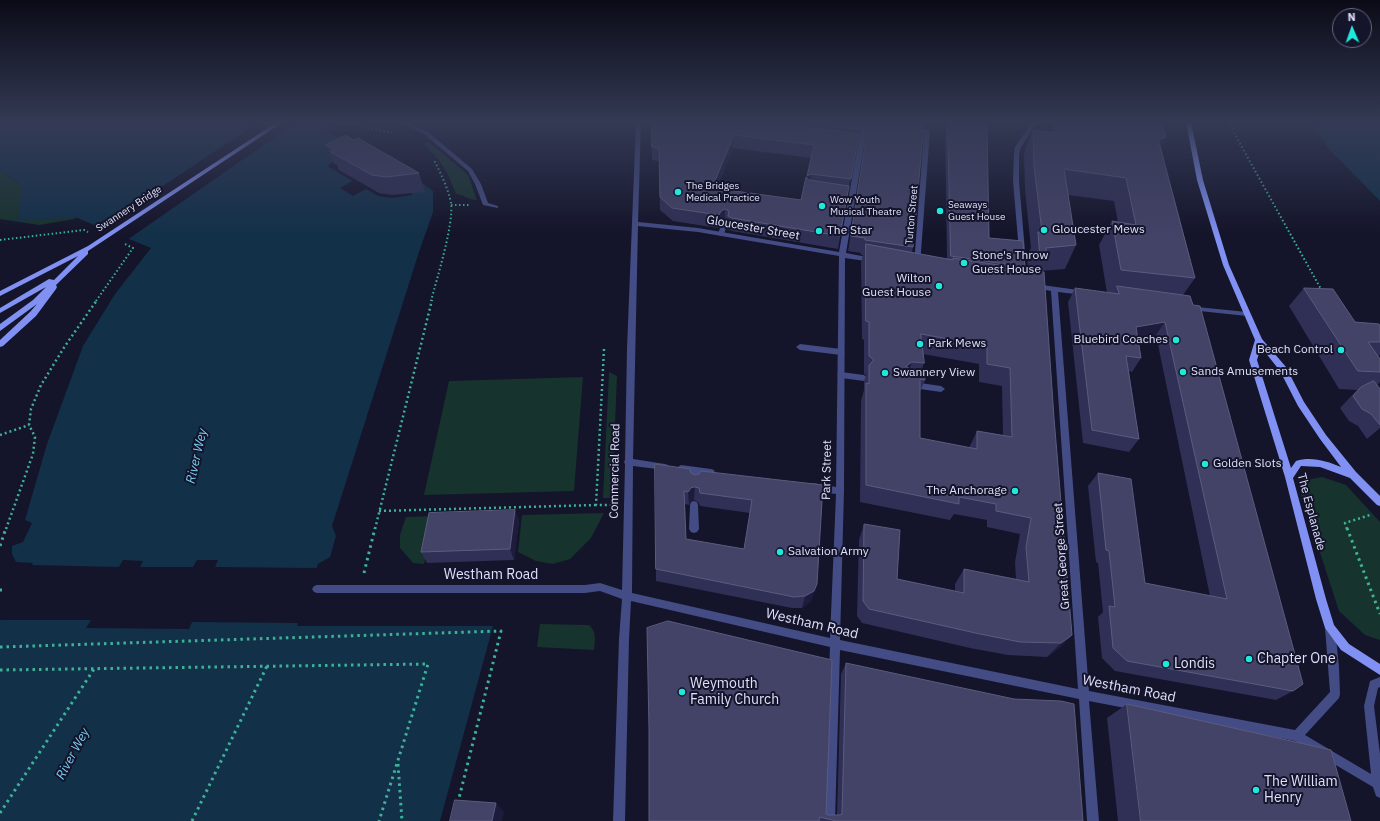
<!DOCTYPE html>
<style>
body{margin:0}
#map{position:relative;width:1380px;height:821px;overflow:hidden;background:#14142a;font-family:"IBM Plex Sans",sans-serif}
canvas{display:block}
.north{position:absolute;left:1332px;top:8px;width:40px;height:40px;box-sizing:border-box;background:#14142a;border:1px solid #65667e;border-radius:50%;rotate:358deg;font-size:11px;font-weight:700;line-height:16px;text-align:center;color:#dfe1fc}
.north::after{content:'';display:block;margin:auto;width:14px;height:18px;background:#1ee9dc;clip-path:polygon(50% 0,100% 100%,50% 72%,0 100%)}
</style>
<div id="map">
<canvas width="1380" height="821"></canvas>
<div class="north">N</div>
</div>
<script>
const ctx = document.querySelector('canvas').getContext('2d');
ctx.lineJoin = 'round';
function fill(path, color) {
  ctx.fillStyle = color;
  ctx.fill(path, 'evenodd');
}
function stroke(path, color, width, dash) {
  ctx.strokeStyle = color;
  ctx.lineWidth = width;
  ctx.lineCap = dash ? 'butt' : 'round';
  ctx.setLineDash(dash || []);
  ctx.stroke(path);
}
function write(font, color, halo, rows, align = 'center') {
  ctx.font = font + ' "IBM Plex Sans",sans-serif';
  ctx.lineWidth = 4;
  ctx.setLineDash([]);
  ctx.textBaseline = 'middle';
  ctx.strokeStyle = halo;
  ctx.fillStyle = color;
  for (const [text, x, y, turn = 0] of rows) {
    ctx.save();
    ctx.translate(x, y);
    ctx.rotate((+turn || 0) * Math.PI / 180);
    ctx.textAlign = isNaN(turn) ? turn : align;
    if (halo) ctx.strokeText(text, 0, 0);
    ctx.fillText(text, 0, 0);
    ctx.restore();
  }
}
fill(new Path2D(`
 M232,122L74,219L39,225L0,219V170L22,186Z
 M429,142L468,175L477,200C469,200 464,195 456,194C447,170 442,161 423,144Z
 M609,372L617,376L612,498H603Z
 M583,377L574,491L424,495L449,381Z
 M1322,477L1346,485L1380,522V640L1365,635L1339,611L1301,494L1302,481Z
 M604,513L591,538L570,559L553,564L536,561L518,552L522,515Z
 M434,516L424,564L413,563L400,548V535L406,517Z
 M540,624L589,625C597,632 595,640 594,650L537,647Z`), '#17332d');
fill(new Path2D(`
 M0,122H322L333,124L326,131L354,146L327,166L378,196L392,198L412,195L417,179L433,191V212L419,252L332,526L336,536L330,557L318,564L297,626H493L440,821H0V621L33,563L16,562L12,554V546L23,542L32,523L25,520L47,444L83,346L115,294L151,248L75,217L18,221L22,186L0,170Z
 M1310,122H1380V201L1329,149Z`), '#133049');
fill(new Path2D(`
 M259,122H297L127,240L98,229Z
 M354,180L368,188L353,196L340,188Z
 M123,560L143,561L140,567H193L197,560H218L215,567L318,568L300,623L192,622L189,629L86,628L91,620H0V617L30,565L119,567Z`), '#14142a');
stroke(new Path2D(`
 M336,122L394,133
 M1228,122L1322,291
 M451,205H469
 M0,240L84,230L88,232
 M96,301L133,248L123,243
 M431,301C437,278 454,224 451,203C448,188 441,174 434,160`), '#3db298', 2, [1.5, 2.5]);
stroke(new Path2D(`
 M604,349L596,505H611
 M0,435L29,425
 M379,511L596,505
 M6,529L33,454L35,437L29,425L31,409L41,385L65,346L97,300
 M375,529L432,300
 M1347,529L1345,523L1370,515`), '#3db298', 2.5, [2, 3]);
stroke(new Path2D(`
 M1347,528L1380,614
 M0,546L6,528
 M364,573L375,528
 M0,590H2
 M0,647L501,631L458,802
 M0,670L428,664L379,821
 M398,764L402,821
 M0,813L94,669
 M192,821L267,666`), '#3db298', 3, [2.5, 4]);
fill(new Path2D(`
 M401,122H406L428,132L472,169L481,184L488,203L498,206V208L483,205L475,184L468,171L424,134L401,123Z
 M914,127L927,129L930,131L920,265L917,267L914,265L924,132L912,130L911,129Z
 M724,223L727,225L724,234L721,236L719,235L718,234L721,225Z
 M800,344L841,349L845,352L841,355L800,350L796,347Z
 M841,372L864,375L868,378L864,381L841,378L837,375Z
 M913,382L941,386L945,389L941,392L913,388L909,385Z
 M694,501L697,502L698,505L699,529L697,532L694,533L691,532L689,529L690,505L691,502Z`), '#434c84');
fill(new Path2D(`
 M636,122H641L638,222L698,228L839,252L862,122H868L846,253L872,258L875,260L872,262L845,258L844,491L840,640L1078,689L1051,291L1035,288L1032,286L1035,284L1085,291L1086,293L1083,295L1058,292L1089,691L1295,730L1330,692L1325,628L1327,625L1330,623L1333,625L1335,628L1339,667L1340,694L1339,698L1305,735L1371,774L1364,706L1370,681L1380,677V687L1378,688L1374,706L1380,754V798L1376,796L1373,787L1295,741L1089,701L1099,821H1087L1079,699L840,650L835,821H823L830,647L631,601L629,639L625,821H613L619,639L622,599L600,591L585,593H317L314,592L312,589L314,586L317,585H585L600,583L622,590L625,464L624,462L625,460L627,348ZM638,226L698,232L839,256L836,487L813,483L810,484L809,487L810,490L813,491L836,494L830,638L632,593L633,466L665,470L668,469L669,467L668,465L665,464L633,459Z
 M1032,122H1037L1021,147L1019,154V181L1025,251L1022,253L1019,251L1013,181L1014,154L1015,147Z
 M1187,306L1247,312L1251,314L1247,316L1190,310L1186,308Z
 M681,465L711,469L714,470L715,473L714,476L711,477L681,473L678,471L677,469L678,467Z`), '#434c84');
fill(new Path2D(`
 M277,122H283L88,251V254L56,285L57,287L56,289L36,316L3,346L0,347V340L30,312L37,304L0,331V324L33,300L46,287L0,313V308L49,279L54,280L78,256L0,296V291L88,246Z
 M1186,122H1191L1203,180L1229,265L1262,339L1286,367L1304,402L1326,435L1356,472L1380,496V506L1377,505L1350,478L1320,467L1301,466L1293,478L1326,599L1334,625L1349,644L1380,664V675L1341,650L1325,628L1316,599L1285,477L1249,360L1255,340L1223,265L1197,180ZM1261,347L1280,371L1298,406L1320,439L1341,467C1327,461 1311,456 1296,461L1291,468L1257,360Z`), '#8090f3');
fill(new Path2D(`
 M652,122H862L857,141L838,249L732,231L727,229V224L725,222L720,224L718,228L673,221L660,210L659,161L652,160ZM733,148L811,158L801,200L717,188Z
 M869,122H924L913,247L912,253L947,259L945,122H934H986L989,238L1025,267L1024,269L1028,270L1027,255L1031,248L1025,189L1024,153L1033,130L1052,132L1053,122H1162L1161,147L1195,278L1183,295L1293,691L1276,700L1115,671L1102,658L1098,617L1103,612L1098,563L1096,562L1088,486L1098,473L1145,583L1210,596L1156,335L1138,339L1141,358L1132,372L1129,371L1139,439L1129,452L1083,443L1068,302L1075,288L1107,293L1099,245L1112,221L1118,222L1114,201L1068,195L1076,245L1065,269L1041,271L1054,418L1072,635L1059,648L1047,657L1008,655L970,648L862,623L857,616L859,540L864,524L897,579L955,591V584L964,569L1016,579L1015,562L1020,534L987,527V520L954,514L950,520L860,502L861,401L864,390V382L866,375L864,374V340L862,339L861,262L863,255H861V253L848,251ZM923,354L979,364V382L1002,386L1003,435L977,431L969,448L920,438V392L925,380L921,372L924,363Z
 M354,140L419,173L425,192L392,195L379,193L339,170L337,165L334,163L326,145Z
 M1304,288L1355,322L1380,326V355L1378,356L1380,359V382L1377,385L1380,389V428L1367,439L1358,426L1349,421L1340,408L1357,390L1339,389L1289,306Z
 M691,473L695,475L823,485L813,596L810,602L802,608H792L656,581V569ZM694,500L698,502L700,506L750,513L744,549L686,539L685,504L689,505L691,501Z
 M515,510L519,521L514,560L427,563L421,552Z
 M846,663L1083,821H649L826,814L828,815H837L841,674Z
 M1127,704L1351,821H1118L1107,718Z`), '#302f56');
fill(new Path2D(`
 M734,135L733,148L712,201V188Z
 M1166,137L1154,160L1158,139Z
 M811,174L809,187L805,189L807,176Z
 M725,209V222L720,224L718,228L719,215L721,211Z
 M1165,322L1156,335L1127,340L1136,327Z
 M912,362L906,380V366Z
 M695,487L694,500L691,501L689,505L688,492L691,488Z
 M515,510L519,521L514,560L510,549Z
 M817,584L813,596L810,602L802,608L805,596Z
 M1072,635L1059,648L1047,657L1061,643Z
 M496,803L504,812L502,821H492Z`), '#1d1c3d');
const building = new Path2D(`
 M652,122H762L859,134L851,179L811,174L807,176L814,145L734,135L712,188L801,200L806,177L809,180L849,186L840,236L732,218L728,216L729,211L725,209L721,211L719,215L672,208L660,197L659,148L652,147Z
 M807,122H862L860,129Z
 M869,122H924L913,247L865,240V238L851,236Z
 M948,122H986V124H987L989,238L1023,241L1025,267L951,256Z
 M1060,122H1162L1166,137L1158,139L1195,278L1121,270L1112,221L1136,225L1126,178L1064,169L1076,245L1046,248V259L1040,258L1038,232H1042L1034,166L1033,130L1058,133Z
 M346,135L354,140L358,138L419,173L386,177L372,175L331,152L334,150L326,145Z
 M866,244L953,260V258L1044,272L1054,418L1072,635L1061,643L1020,642L980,634L869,609L863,601L864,524L900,530L897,579L964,593V569L1029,582L1026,547L1031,518L996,511V504L959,497V504L866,485V383L869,384V365L874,360L869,356V322L866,321ZM921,334L987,346V364L1010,368L1012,437L977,431V449L920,438V379L925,380L924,373L912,371L906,366L912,362L924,363Z
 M1117,286L1190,296L1193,305L1200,306L1303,684L1293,691L1127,661L1113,648L1109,606L1115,607L1109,551L1106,550L1098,473L1131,479L1145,583L1227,599L1165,322L1136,327L1141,358L1126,356L1139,439L1092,430L1075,288L1119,294Z
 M1304,288L1333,289L1355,322L1379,324L1380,326V342H1368L1380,359V372L1358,371Z
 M1374,381L1380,389V425L1371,414L1362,409L1353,396L1361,387Z
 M655,464L690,469L691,473L695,475L699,474L701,471L823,485L817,584L814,591L805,596L794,597L656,569ZM695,487L699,488L700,493L752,500L744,549L686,539L684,491L688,492L691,488Z
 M515,510L510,549L421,552L429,513Z
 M668,621L832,660L826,814L828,815H840L842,814L846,663L1014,699L1061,701L1074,704L1083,821H836L820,817L819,821H649V729L647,628Z
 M1127,704L1331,750L1351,821H1141Z
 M455,800L496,803L492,821H450Z`);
fill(building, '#434267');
stroke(building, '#5b5b7f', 1);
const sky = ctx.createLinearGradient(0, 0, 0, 236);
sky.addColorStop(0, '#0b0b17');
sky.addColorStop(0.52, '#343a55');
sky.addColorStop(1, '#343a5500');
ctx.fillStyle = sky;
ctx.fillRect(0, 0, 1380, 236);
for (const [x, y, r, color] of [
 [678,192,4,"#1ee9dc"],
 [822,206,4,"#1ee9dc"],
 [940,211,4,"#1ee9dc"],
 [1044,230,4,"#1ee9dc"],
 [819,231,4,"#1ee9dc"],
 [964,263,4,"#1ee9dc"],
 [939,286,4,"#1ee9dc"],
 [1176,340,4,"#1ee9dc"],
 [920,344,4,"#1ee9dc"],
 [1341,350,4,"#1ee9dc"],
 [1183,372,4,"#1ee9dc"],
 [885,373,4,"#1ee9dc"],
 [1205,464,4,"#1ee9dc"],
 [1015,491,4,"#1ee9dc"],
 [780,552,4,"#1ee9dc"],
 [1249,659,4,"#1ee9dc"],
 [1166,664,4,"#1ee9dc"],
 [682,692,4,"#1ee9dc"],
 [1256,790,4,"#1ee9dc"]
]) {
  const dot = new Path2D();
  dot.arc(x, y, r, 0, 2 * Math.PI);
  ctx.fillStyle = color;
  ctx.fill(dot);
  stroke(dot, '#14142a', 1.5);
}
write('10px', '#dfe1fc', '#14142a', [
 ["The Bridges",686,186],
 ["Medical Practice",686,198],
 ["Wow Youth",830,200],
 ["Musical Theatre",830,212],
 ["Seaways",948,205],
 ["Guest House",948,217]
], 'left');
write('10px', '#dfe1fc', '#14142a', [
 ["Swannery Bridge",129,209,-33],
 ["Turton Street",912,215,-85]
]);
write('12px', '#dfe1fc', '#14142a', [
 ["Gloucester Street",753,228,10],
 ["Park Street",827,470,-89],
 ["Commercial Road",615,471,-89],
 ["The Esplanade",1311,512,75],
 ["Great George Street",1062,556,-94]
]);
write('12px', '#dfe1fc', '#14142a', [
 ["Gloucester Mews",1052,230],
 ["The Star",827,231],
 ["Stone's Throw",972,256],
 ["Guest House",972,270],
 ["Wilton",931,279,"right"],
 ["Guest House",931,293,"right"],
 ["Bluebird Coaches",1168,340,"right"],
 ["Park Mews",928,344],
 ["Beach Control",1333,350,"right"],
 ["Sands Amusements",1191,372],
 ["Swannery View",893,373],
 ["Golden Slots",1213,464],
 ["The Anchorage",1007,491,"right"],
 ["Salvation Army",788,552]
], 'left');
write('italic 13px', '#77cef2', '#14142a', [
 ["River Wey",197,456,-77],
 ["River Wey",73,754,-62]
]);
write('14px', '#dfe1fc', '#14142a', [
 ["Westham Road",491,575],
 ["Westham Road",812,624,13],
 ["Westham Road",1129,689,11]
]);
write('14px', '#dfe1fc', '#14142a', [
 ["Chapter One",1257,659],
 ["Londis",1174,664],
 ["Weymouth",690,684],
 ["Family Church",690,700],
 ["The William",1264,782],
 ["Henry",1264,798]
], 'left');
</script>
